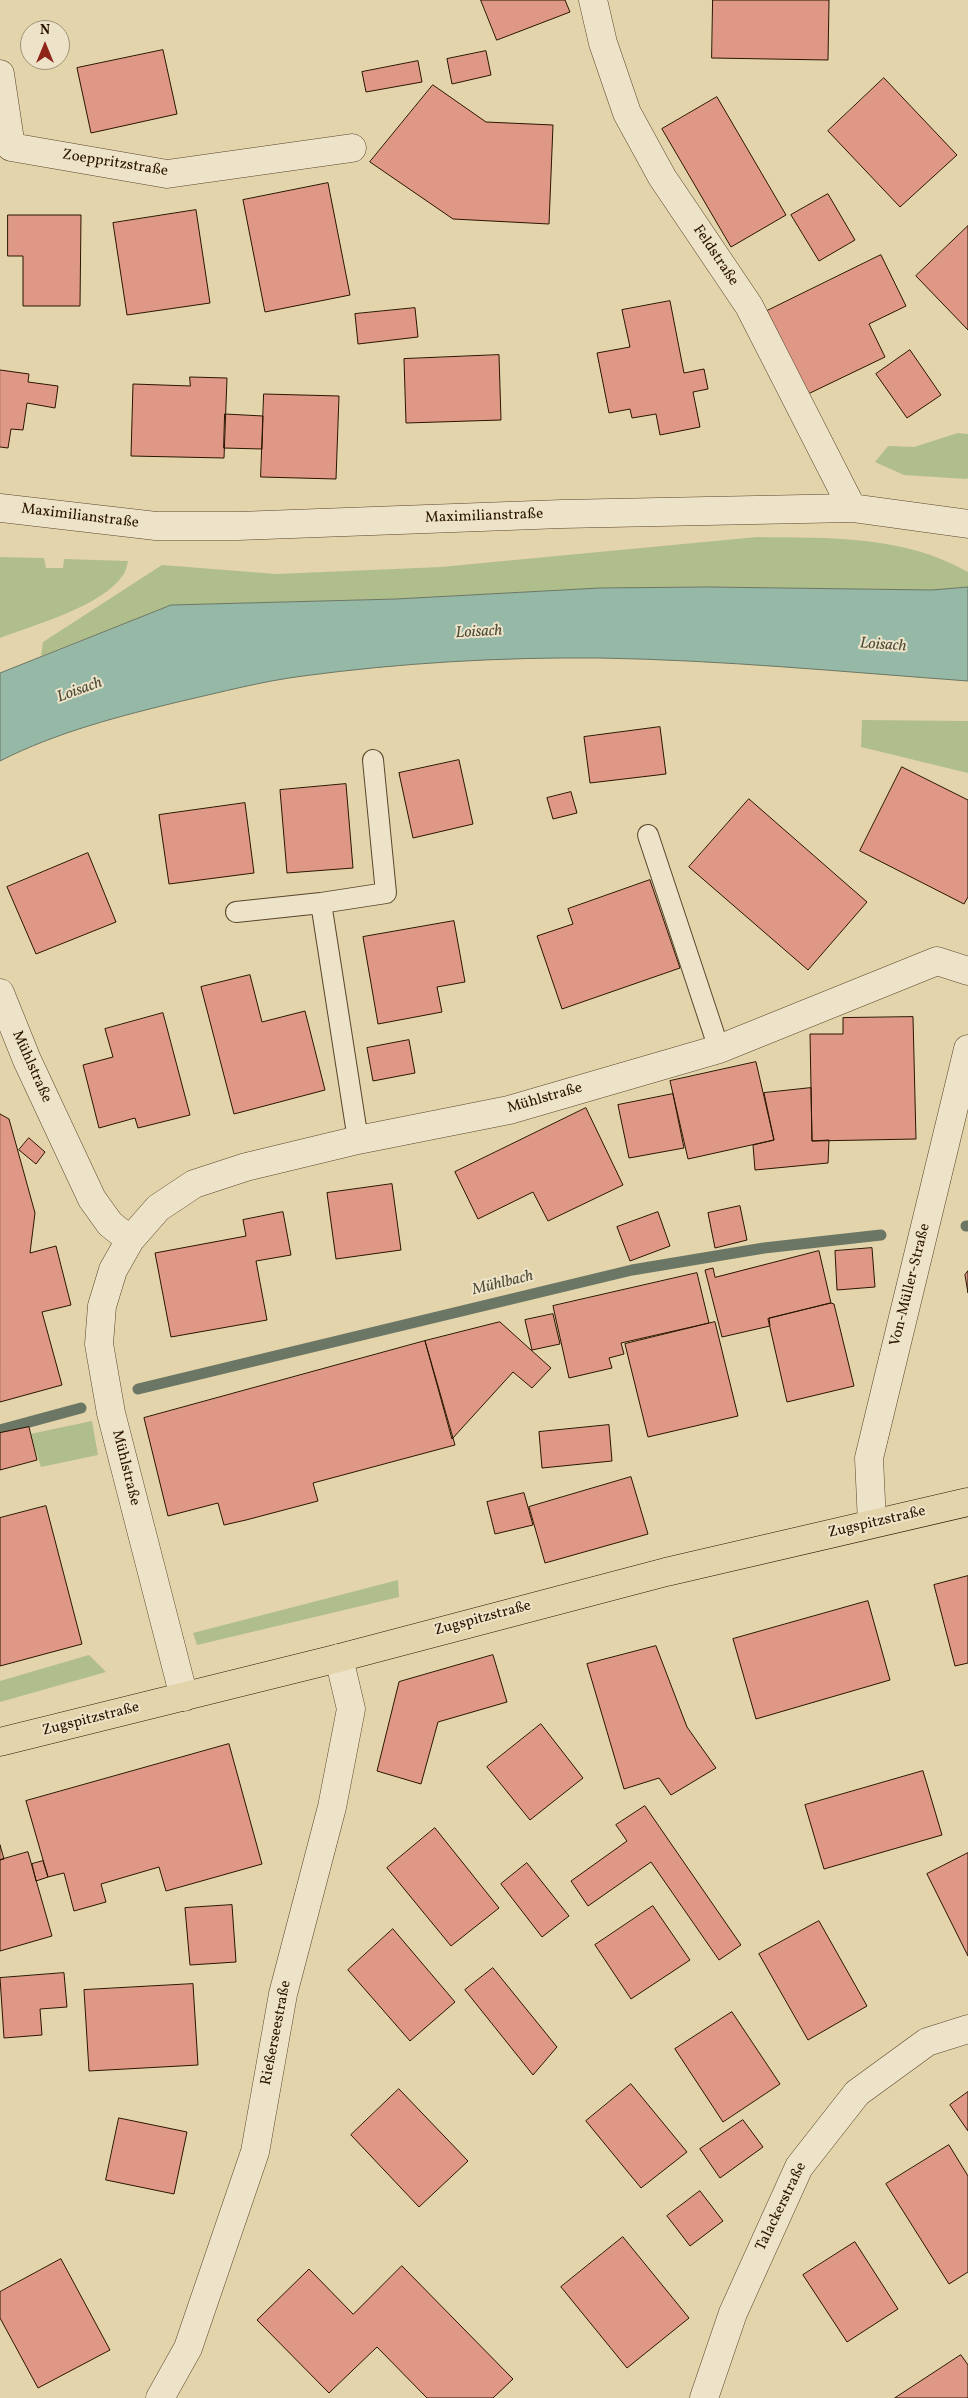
<!DOCTYPE html>
<meta charset="utf-8">
<style>
body{margin:0}
#map{position:relative;width:968px;height:2398px;overflow:hidden;background:#e4d4ab;font-family:Vollkorn,serif}
canvas{display:block}
.north{position:absolute;left:20px;top:20px;width:50px;height:50px;box-sizing:border-box;background:#ede3c8;border:1px solid #9f9178;border-radius:50%;rotate:0deg;font-size:14px;font-weight:700;line-height:20px;text-align:center;color:#2b1500}
.north::after{content:'';display:block;margin:auto;width:18px;height:22px;background:#8f2418;clip-path:polygon(50% 0,100% 100%,50% 72%,0 100%)}
</style>
<div id="map">
<canvas width="968" height="2398"></canvas>
<div class="north">N</div>
</div>
<script>
const ctx = document.querySelector('canvas').getContext('2d');
ctx.lineJoin = 'round';
function fill(path, color) {
  ctx.fillStyle = color;
  ctx.fill(path, 'evenodd');
}
function stroke(path, color, width, dash) {
  ctx.strokeStyle = color;
  ctx.lineWidth = width;
  ctx.lineCap = dash ? 'butt' : 'round';
  ctx.setLineDash(dash || []);
  ctx.stroke(path);
}
function write(font, color, halo, rows, align = 'center') {
  ctx.font = font + ' Vollkorn,serif';
  ctx.lineWidth = 4;
  ctx.setLineDash([]);
  ctx.textBaseline = 'middle';
  ctx.strokeStyle = halo;
  ctx.fillStyle = color;
  for (const [text, x, y, turn = 0] of rows) {
    ctx.save();
    ctx.translate(x, y);
    ctx.rotate((+turn || 0) * Math.PI / 180);
    ctx.textAlign = isNaN(turn) ? turn : align;
    if (halo) ctx.strokeText(text, 0, 0);
    ctx.fillText(text, 0, 0);
    ctx.restore();
  }
}
fill(new Path2D(`
 M958,433L968,434V478L966,479L904,475L875,462L888,446L914,447Z
 M757,537C829,538 903,535 968,572V587L932,590L708,587L600,588L396,599L171,605L41,656L43,642L162,565L276,574L441,567Z
 M0,557L44,558L46,568H63L64,559L128,561C127,565 126,572 123,575C103,606 34,625 0,638Z
 M862,720L968,721V773L861,747Z
 M92,1421L98,1455L41,1467L30,1434Z
 M398,1580L399,1597L197,1645L193,1633Z
 M89,1655L106,1672L0,1702V1681Z`), '#b0be8c');
const water = new Path2D(`
 M708,587L932,590L968,587V681C845,672 722,660 599,658C501,657 400,663 303,676C263,681 222,692 182,701C120,716 57,732 0,761V673L171,605L396,599L600,588Z`);
fill(water, '#95b8a7');
stroke(water, '#6b7764', 1);
stroke(new Path2D(`
 M966,1226H968
 M138,1389L632,1270L764,1248L881,1235
 M0,1430L81,1408`), '#6b7764', 11);
const building = new Path2D(`
 M481,0H565L570,12L497,40Z
 M713,0H829L828,60L712,58Z
 M163,50L177,114L91,133L77,68Z
 M486,51L491,75L452,84L447,59Z
 M418,61L422,82L366,92L362,72Z
 M884,78L957,155L900,207L828,131Z
 M433,85L486,122L553,125L549,224L453,219L370,162Z
 M717,97L786,215L731,247L662,129Z
 M328,183L350,295L265,312L243,200Z
 M828,194L855,240L819,261L791,215Z
 M196,210L210,303L127,315L113,223Z
 M8,215H81L80,306H23V256H8Z
 M968,226V330L916,276Z
 M881,255L906,306L869,324L885,357L808,394L767,311Z
 M670,301L684,373L704,369L708,389L693,392L700,427L660,435L656,414L632,418L630,409L609,413L597,353L630,347L622,310Z
 M415,308L418,337L358,344L355,314Z
 M910,350L941,395L907,418L876,374Z
 M499,355L501,420L406,423L404,359Z
 M0,370L29,374L28,382L58,386L55,408L27,403L23,430L11,429L8,448L0,447Z
 M190,377L227,378L224,458L131,456L133,384L190,386Z
 M264,394L339,396L336,479L261,477Z
 M225,414L263,416L262,449L224,448Z
 M660,727L666,774L590,783L584,737Z
 M459,760L473,824L413,838L399,773Z
 M902,767L968,800V897L964,904L860,851Z
 M346,784L353,868L287,873L280,790Z
 M571,792L577,813L553,819L547,798Z
 M749,799L867,902L808,970L689,867Z
 M245,803L254,873L169,884L159,815Z
 M88,853L116,922L36,954L7,887Z
 M650,880L680,968L562,1009L537,936L573,924L568,909Z
 M454,921L465,982L437,987L442,1012L378,1024L363,937Z
 M250,975L262,1022L305,1011L325,1090L234,1114L201,987Z
 M163,1013L190,1115L138,1128L135,1118L99,1128L83,1065L113,1057L105,1029Z
 M913,1017L916,1139L812,1141L810,1034H843V1018Z
 M409,1040L415,1073L373,1081L367,1048Z
 M756,1062L774,1140L688,1159L670,1081Z
 M811,1088L812,1141L829,1140L828,1163L755,1170L753,1145L774,1140L764,1093Z
 M673,1094L684,1148L629,1158L618,1105Z
 M586,1108L623,1185L548,1221L533,1192L478,1219L455,1172Z
 M0,1114L9,1119L35,1213L30,1253L56,1246L71,1305L42,1312L62,1385L0,1402Z
 M29,1138L45,1152L36,1164L19,1150Z
 M392,1184L401,1250L336,1259L327,1193Z
 M740,1206L747,1240L715,1248L708,1213Z
 M283,1212L291,1255L256,1261L267,1320L171,1337L155,1253L246,1236L243,1220Z
 M658,1212L670,1246L630,1261L617,1227Z
 M872,1248L875,1287L837,1290L835,1251Z
 M819,1251L831,1303L769,1318L770,1326L722,1337L705,1270L713,1268L715,1277Z
 M968,1271V1293L965,1275Z
 M697,1273L709,1323L621,1343L624,1354L609,1358L612,1368L569,1378L553,1306Z
 M831,1303L834,1304L854,1386L787,1402L768,1319Z
 M553,1314L560,1344L532,1350L525,1320Z
 M500,1322L551,1368L532,1388L513,1372L452,1439L425,1341Z
 M715,1322L738,1416L648,1437L625,1344Z
 M425,1341L455,1445L313,1483L318,1501L246,1520L224,1525L218,1503L168,1516L144,1418Z
 M609,1425L612,1461L542,1468L539,1432Z
 M29,1427L37,1460L0,1470V1433Z
 M631,1477L648,1534L545,1563L529,1507Z
 M524,1493L533,1525L495,1534L487,1502Z
 M46,1506L82,1644L0,1666V1518Z
 M968,1576V1663L955,1666L934,1585Z
 M868,1601L890,1680L756,1719L733,1639Z
 M656,1646L687,1727L716,1768L671,1795L659,1778L624,1789L587,1664Z
 M493,1655L507,1702L438,1722L421,1784L377,1771L399,1682Z
 M541,1724L583,1778L530,1820L487,1767Z
 M229,1744L262,1864L166,1891L159,1867L101,1884L106,1902L74,1911L64,1873L48,1877L26,1801Z
 M923,1771L942,1835L824,1869L805,1805Z
 M645,1806L741,1945L719,1960L651,1862L588,1906L571,1881L627,1841L616,1825Z
 M435,1828L499,1908L451,1946L387,1868Z
 M0,1845L4,1859L0,1860Z
 M28,1852L52,1936L0,1951V1860Z
 M968,1853V1956L927,1874Z
 M43,1861L48,1877L36,1881L32,1864Z
 M527,1863L569,1916L542,1937L501,1884Z
 M232,1905L236,1962L190,1965L185,1908Z
 M653,1906L690,1960L631,1999L595,1945Z
 M819,1921L867,2006L808,2040L759,1954Z
 M393,1929L455,2002L410,2041L348,1970Z
 M493,1968L557,2047L533,2075L465,1990Z
 M64,1973L67,2007L40,2009L42,2035L4,2038L0,1978Z
 M193,1984L198,2065L89,2071L84,1990Z
 M732,2012L780,2084L723,2122L675,2049Z
 M631,2084L687,2152L641,2188L586,2121Z
 M399,2089L468,2161L419,2207L351,2135Z
 M968,2092V2131L950,2105Z
 M119,2118L187,2132L174,2194L106,2180Z
 M743,2120L763,2147L720,2178L700,2149Z
 M949,2145L968,2176V2272L949,2284L886,2184Z
 M700,2191L723,2221L690,2246L667,2216Z
 M623,2237L689,2318L627,2368L561,2287Z
 M855,2242L898,2309L847,2342L803,2275Z
 M61,2259L110,2350L38,2388L0,2318V2292Z
 M402,2266L513,2379L493,2398H427L377,2347L329,2393L257,2320L309,2269L353,2314Z
 M961,2355L968,2365V2398H895Z`);
fill(building, '#df9885');
stroke(building, '#2b1500', 1);
const service = new Path2D(`
 M648,835L719,1049
 M236,912L321,903
 M358,1140L321,903L386,893L373,760`);
const minor = new Path2D(`
 M593,0L603,43L627,113L662,177L749,306L852,508
 M0,74L11,147L167,174L352,148
 M0,508L156,526H238L562,514L852,508L968,524
 M0,993L27,1060L92,1199L110,1224L130,1240
 M872,1523L869,1458L968,1049
 M184,1697L111,1413L99,1344L102,1306L113,1270L130,1240L158,1208L194,1184L246,1167L358,1140L509,1110L719,1049L937,961L968,971
 M160,2398L188,2348L255,2152L283,1994L332,1807L351,1709L339,1658
 M704,2398L733,2313L799,2167L857,2093L927,2042L968,2029`);
const primary = new Path2D(`
 M0,1742L339,1658L666,1572L968,1502`);
stroke(service, '#59452b', 22);
stroke(minor, '#59452b', 29);
stroke(primary, '#2b1500', 29);
stroke(service, '#ede3c8', 20);
stroke(minor, '#ede3c8', 28);
stroke(primary, '#e4d4ab', 28);
write('15px', '#2b1500', '#ede3c8', [
 ["Zoeppritzstraße",115,164,9],
 ["Feldstraße",715,256,56],
 ["Maximilianstraße",80,517,7],
 ["Maximilianstraße",484,517,-2],
 ["Mühlstraße",31,1067,66],
 ["Mühlstraße",545,1099,-16],
 ["Von-Müller-Straße",911,1285,-76],
 ["Mühlstraße",125,1468,76],
 ["Zugspitzstraße",877,1523,-13],
 ["Zugspitzstraße",483,1619,-15],
 ["Zugspitzstraße",91,1720,-14],
 ["Rießerseestraße",277,2033,-79],
 ["Talackerstraße",782,2207,-64]
]);
write('italic 16px', '#504e3a', '#ede3c8', [
 ["Loisach",479,633,-3],
 ["Loisach",883,646,4],
 ["Loisach",80,691,-20],
 ["Mühlbach",503,1284,-14]
]);
</script>
